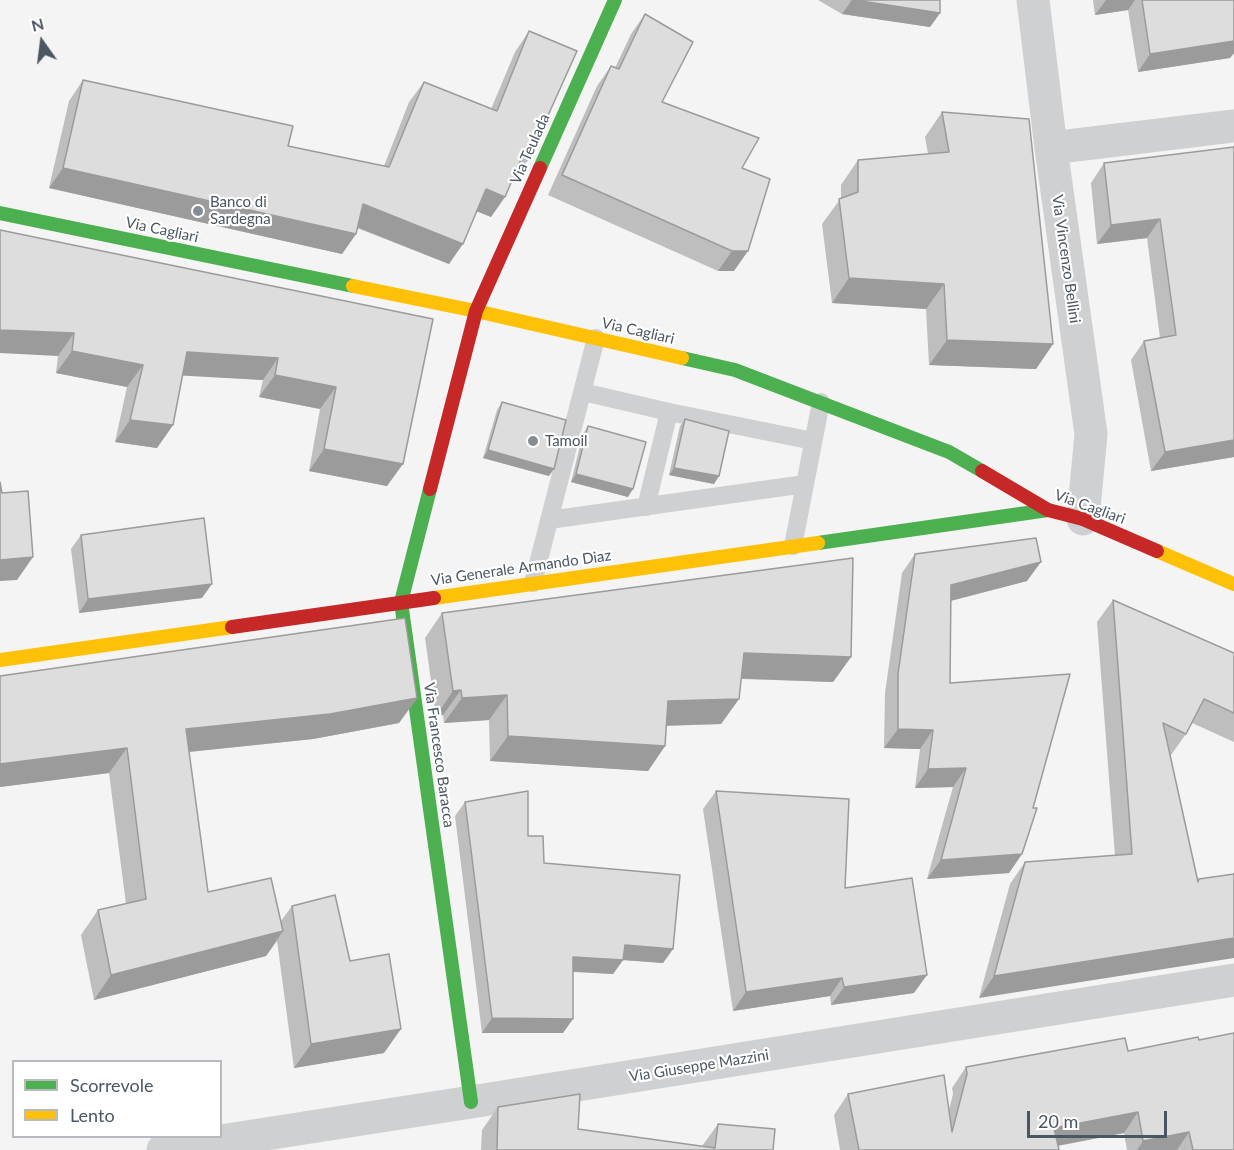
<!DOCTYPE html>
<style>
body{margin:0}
#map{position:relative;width:1234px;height:1150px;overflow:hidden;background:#f4f4f4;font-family:Lato,sans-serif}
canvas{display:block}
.legend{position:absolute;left:12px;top:1060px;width:210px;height:78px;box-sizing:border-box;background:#fff;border:2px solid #b7bbc0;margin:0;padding:8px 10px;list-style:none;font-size:18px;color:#4a5661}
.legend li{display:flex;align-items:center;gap:12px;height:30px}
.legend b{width:30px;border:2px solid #b7bbc0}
.north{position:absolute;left:12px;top:12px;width:60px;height:60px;-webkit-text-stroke:4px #fff;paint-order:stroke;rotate:346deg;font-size:16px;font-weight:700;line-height:24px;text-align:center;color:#4a5661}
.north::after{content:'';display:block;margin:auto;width:21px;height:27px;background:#4a5661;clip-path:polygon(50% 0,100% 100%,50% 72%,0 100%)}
.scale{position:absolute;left:1027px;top:1111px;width:140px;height:27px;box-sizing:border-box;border:3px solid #4a5661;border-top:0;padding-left:8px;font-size:18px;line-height:21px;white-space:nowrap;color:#4a5661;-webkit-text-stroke:4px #fff;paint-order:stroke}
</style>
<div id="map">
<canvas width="1234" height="1150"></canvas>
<ul class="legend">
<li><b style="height:8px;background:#4caf50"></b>Scorrevole</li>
<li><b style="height:8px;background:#ffc107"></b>Lento</li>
</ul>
<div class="north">N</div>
<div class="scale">20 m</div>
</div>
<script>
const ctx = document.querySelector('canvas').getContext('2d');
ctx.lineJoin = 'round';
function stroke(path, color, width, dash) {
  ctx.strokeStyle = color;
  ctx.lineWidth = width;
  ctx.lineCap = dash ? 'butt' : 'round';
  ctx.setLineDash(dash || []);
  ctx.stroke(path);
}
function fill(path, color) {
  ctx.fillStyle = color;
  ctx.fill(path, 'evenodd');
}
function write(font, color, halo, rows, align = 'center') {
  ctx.font = font + ' Lato,sans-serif';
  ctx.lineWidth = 4.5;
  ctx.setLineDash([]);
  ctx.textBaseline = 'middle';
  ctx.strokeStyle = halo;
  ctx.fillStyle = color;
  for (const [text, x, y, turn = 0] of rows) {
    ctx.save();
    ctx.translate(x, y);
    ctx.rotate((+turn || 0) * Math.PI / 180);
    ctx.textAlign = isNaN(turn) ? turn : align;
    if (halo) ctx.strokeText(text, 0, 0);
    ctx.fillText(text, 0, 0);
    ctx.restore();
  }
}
stroke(new Path2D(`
 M583,392L669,412L813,441
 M646,507L669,412
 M549,520L805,484
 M793,546L821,402
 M533,583L596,338`), '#ced0d2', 18);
stroke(new Path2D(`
 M1033,0L1051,148L1091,434L1083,519
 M1051,148L1234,126
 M163,1150L471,1102L1234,980`), '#ced0d2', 33);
stroke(new Path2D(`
 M540,168L615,0
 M0,213L353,286
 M682,358L735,370L949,452L982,471
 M430,489L401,602L471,1102
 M818,543L1048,510`), '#4caf50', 14);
stroke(new Path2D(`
 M353,286L476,311L682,358
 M1157,551L1234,584
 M434,598L818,543
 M0,660L232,627`), '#ffc107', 14);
stroke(new Path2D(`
 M982,471L1048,510L1083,519L1157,551
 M430,489L476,311L540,168
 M232,627L434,598`), '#c62828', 14);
fill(new Path2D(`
 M818,0H940V13L930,27L842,14Z
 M1093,0H1234V53L1230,58L1138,72L1128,10L1095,15Z
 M645,14L662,102L742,168L734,271H718L548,195L597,86L611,66L615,68L631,34Z
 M529,31L528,160L514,180L512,179L491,217L477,211L449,264L357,228L356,234L342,254L49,188L69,101L83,80L288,146L384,166L409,102L424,82L491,109L515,52Z
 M942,112L1053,344L1036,369L929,365L926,309L832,303L822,224L841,198V185L858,160L928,154L925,137Z
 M1234,147V457L1151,471L1131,360L1144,341L1160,338L1147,238L1097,244L1091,183L1104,163Z
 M0,230L433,319L387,486L309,471L320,409L259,397L263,380L183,375L173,425L157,448L115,442L127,387L56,373L58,356Z
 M502,402L549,476L483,458L497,410Z
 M685,419L719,476L714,484L669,475L680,426Z
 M588,426L628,497L571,482L583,434Z
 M81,535L202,598L79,613L71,549Z
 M915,554L1027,581L951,601L950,683L1033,808L1022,854L1009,873L927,879L953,787L915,788L920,749L884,748L885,693L902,573Z
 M1113,600L1234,653V742L1192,723L1186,734L1171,755H1170L1198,881L1199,879L1234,874L979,998L1010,884L1025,862L1115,856L1097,622Z
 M442,613L851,657L833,682L741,679L739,699L721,724L666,726L665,746L648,771L490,761L489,720L444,723L443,715L436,716L425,638Z
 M0,676L417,698L399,723L313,739L189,752L208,892L281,921L292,906L350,961L384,1053L294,1068L277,941L266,956L94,1000L81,935L98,910L126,904L109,773L0,787Z
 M716,791L845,888L914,993L831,1005L830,996L733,1011L703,809Z
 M465,802L528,836L544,863L673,949L663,963L623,960L613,974L573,972L563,1033H482L455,816Z
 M1128,1051L1234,1150H1127L1124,1133L1058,1146L1059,1150H840L834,1115L848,1094L949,1110L953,1094L952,1088L966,1067Z
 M498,1107L578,1129L702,1146L718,1124L773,1150H481L482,1130Z`), '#bebebf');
fill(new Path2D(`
 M852,0H855L940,13L930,27L842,14Z
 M1106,0H1135L1128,10L1095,15Z
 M1234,41V53L1230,58L1138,72L1150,54Z
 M63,168L356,234L342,254L49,188Z
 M486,189L505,197L491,217L471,209Z
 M363,204L463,244L449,264L349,224Z
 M1160,219L1147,238L1097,244L1111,225Z
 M732,251H748L734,271H718Z
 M849,278L944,284L926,309L832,303Z
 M0,330L74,333L58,356L0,353Z
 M947,340L1053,344L1036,369L929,365Z
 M72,351L143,365L127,387L56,373Z
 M187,352L278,358L263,380L172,375Z
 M275,375L336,387L320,409L259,397Z
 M130,420L173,425L157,448L115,442Z
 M1234,440V457L1151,471L1165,452Z
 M324,449L403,464L387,486L309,471Z
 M488,450L554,469L549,476L483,458Z
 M674,468L719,476L714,484L669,475Z
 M576,474L633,489L628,497L571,482Z
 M33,557L17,580L0,581V560Z
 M1041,562L1027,581L938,604L951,585Z
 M212,584L202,598L79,613L88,599Z
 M744,653L851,657L833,682L727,678Z
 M461,690L443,715L436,716L453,691Z
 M507,695L489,720L444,723L462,698Z
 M417,698L399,723L313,739L168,754L186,729Z
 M739,699L721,724L650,726L668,701Z
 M898,729L933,730L920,749L884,748Z
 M508,736L665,746L648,771L490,761Z
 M127,748L109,773L0,787V764Z
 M966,768L953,787L915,788L928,769Z
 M1022,854L1009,873L927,879L941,860Z
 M283,931L266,956L94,1000L111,975Z
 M1234,938V958L979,998L994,976Z
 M625,945L673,949L663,963L623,960L613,974L563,971L573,957Z
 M927,975L914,993L831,1005L844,987Z
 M842,978L830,996L733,1011L746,992Z
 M492,1018L573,1019L563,1033H482Z
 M401,1029L384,1053L294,1068L311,1044Z
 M1138,1112L1124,1133L1040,1149L1054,1128Z
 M1189,1132L1177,1150H1137L1143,1141Z`), '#9b9b9b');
const building = new Path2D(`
 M855,0H940V13Z
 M1142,0H1234V41L1150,54Z
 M645,14L693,42L662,102L759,138L742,168L770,179L748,251H732L562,175L611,66L619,69Z
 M529,31L577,51L528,160L522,157L505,197L486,189L463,244L363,204L356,234L63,168L83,80L293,126L288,146L389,167L424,82L497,111Z
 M942,112L1029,119L1053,344L947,340L944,284L849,278L839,199L858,192V160L949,152Z
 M1234,147V440L1165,452L1144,341L1176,335L1160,219L1111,225L1104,163Z
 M0,230L433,319L403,464L324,449L336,387L275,375L278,358L187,352L173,425L130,420L143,365L72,351L74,333L0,330Z
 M502,402L566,420L554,469L488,450Z
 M685,419L729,431L719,476L674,468Z
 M588,426L646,442L633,489L576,474Z
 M0,482L2,493L28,491L33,557L0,560Z
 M204,518L212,584L88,599L81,535Z
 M1036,538L1041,562L951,585L950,683L1070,674L1033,808H1037L1022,854L941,860L966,768L928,769L933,730L898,729V674L915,554Z
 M853,558L851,657L744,653L739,699L668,701L665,746L508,736L507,695L462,698L461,690L453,691L442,613Z
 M1113,600L1234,653V713L1204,699L1186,734L1163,723L1198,882L1199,879L1234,874V938L994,976L1025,862L1132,854Z
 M405,618L417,698L330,714L186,729L208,892L271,878L283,931L111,975L98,910L146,899L127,748L0,764V676Z
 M528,791V836H543L544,863L680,875L673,949L625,945L623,960L573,957V1019L492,1018L465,802Z
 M716,791L849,799L845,888L912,878L927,975L844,987L842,978L746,992Z
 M335,895L350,961L389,954L401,1029L311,1044L292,906Z
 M1234,1033V1150H1193L1189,1132L1143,1141L1138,1112L1054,1128L1059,1150H859L848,1094L944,1075L952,1132L967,1074L966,1067L1125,1038L1128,1051L1198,1037L1199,1040Z
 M580,1094L578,1129L715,1148L718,1124L775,1129L773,1150H497L498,1107Z`);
fill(building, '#ddddde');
stroke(building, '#9b9b9b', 1.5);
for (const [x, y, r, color] of [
 [198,211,6,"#868d94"],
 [533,441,6,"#868d94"]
]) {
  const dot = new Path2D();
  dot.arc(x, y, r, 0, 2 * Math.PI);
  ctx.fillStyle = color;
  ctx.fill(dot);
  stroke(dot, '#fff', 2);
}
write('15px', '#4a5661', '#fff', [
 ["Via Teulada",530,149,-66],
 ["Via Cagliari",162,230,12],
 ["Via Vincenzo Bellini",1066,259,82],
 ["Via Cagliari",638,331,13],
 ["Via Cagliari",1090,507,20],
 ["Via Generale Armando Diaz",521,568,-8],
 ["Via Francesco Baracca",439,755,82],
 ["Via Giuseppe Mazzini",699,1066,-9]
]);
write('15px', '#4a5661', '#fff', [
 ["Banco di",210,202],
 ["Sardegna",210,219],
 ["Tamoil",545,441]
], 'left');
</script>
